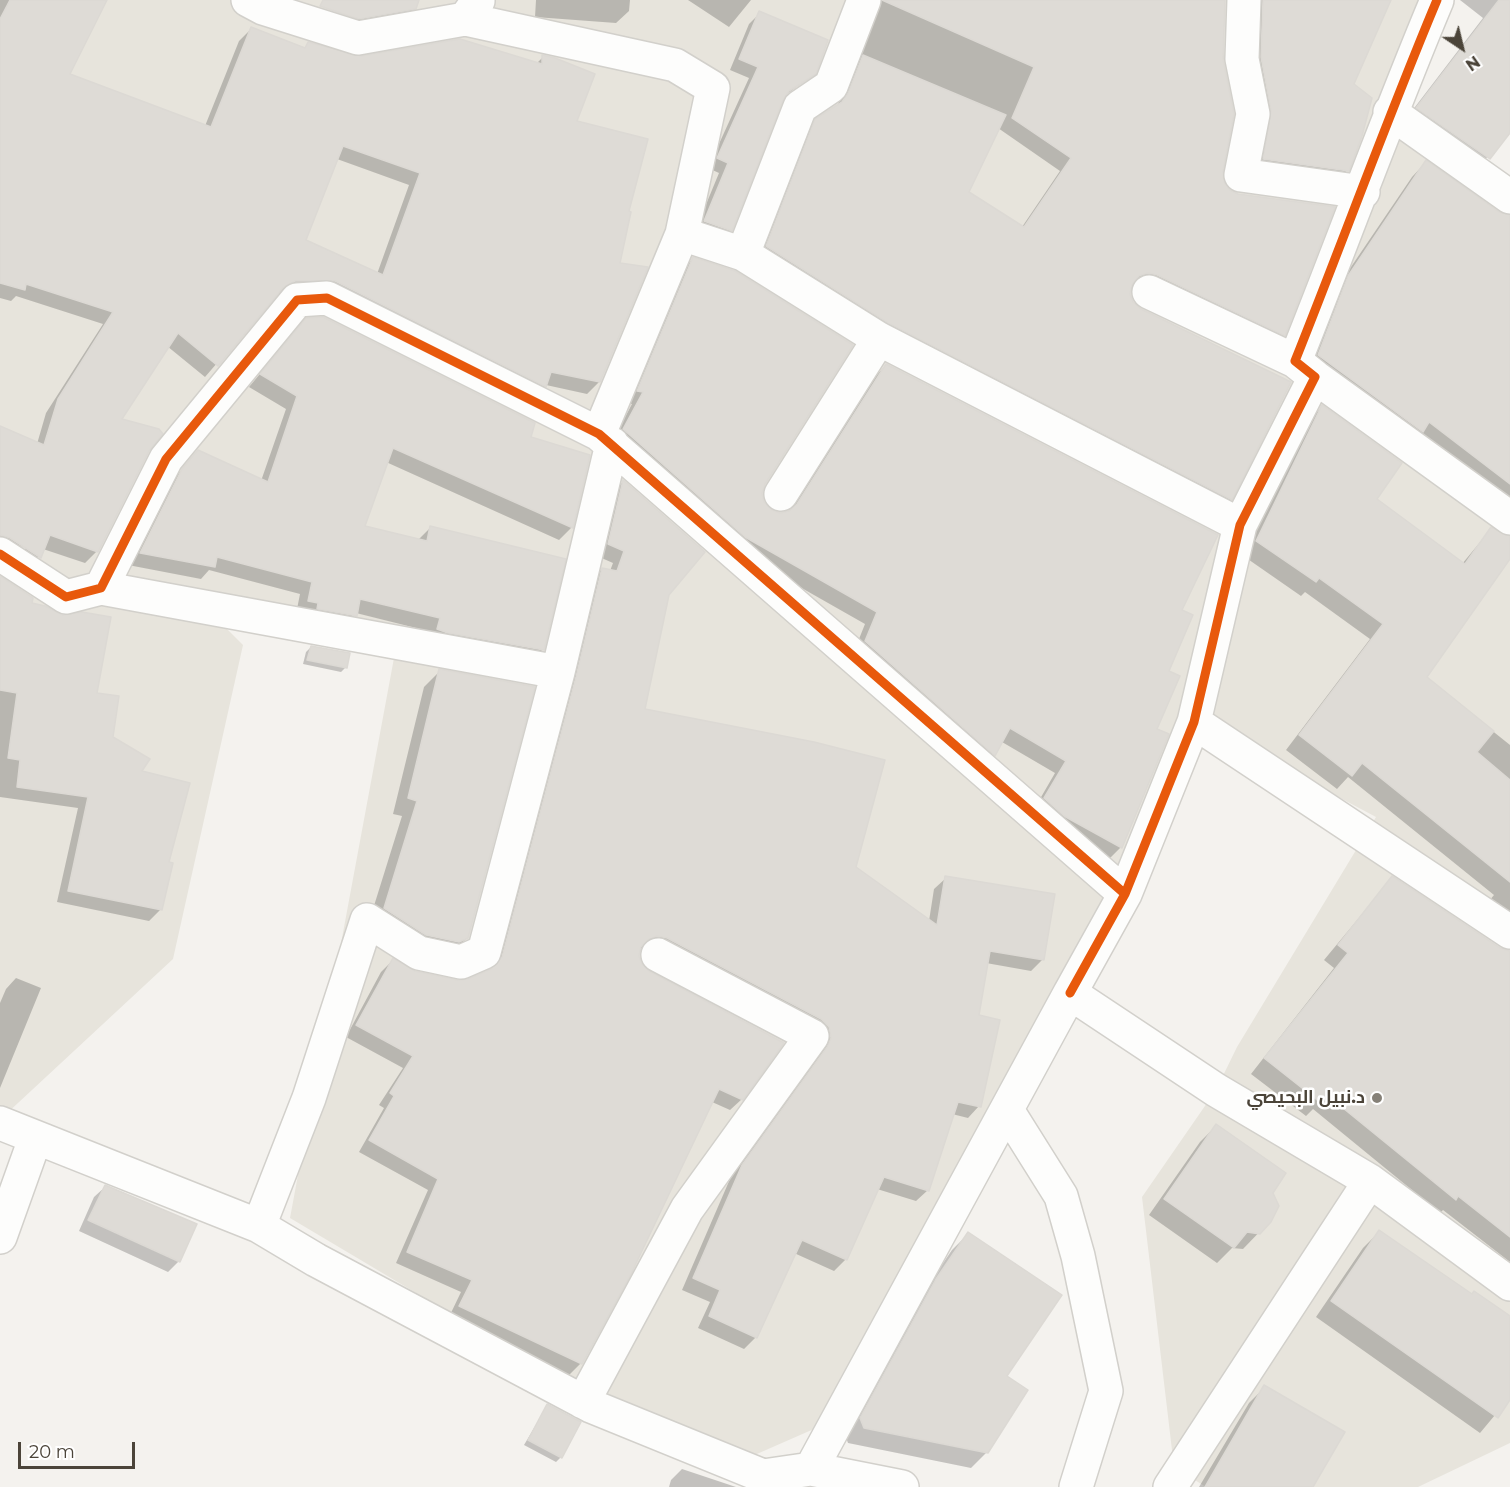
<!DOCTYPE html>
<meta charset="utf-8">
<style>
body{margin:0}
#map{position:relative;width:1510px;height:1487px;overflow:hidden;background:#f4f2ee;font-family:Montserrat,sans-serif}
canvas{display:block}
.north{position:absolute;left:1432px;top:18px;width:60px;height:60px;-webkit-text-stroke:4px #fff;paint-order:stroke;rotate:145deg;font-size:16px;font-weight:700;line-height:24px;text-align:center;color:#4b4439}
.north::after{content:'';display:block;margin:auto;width:21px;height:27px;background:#4b4439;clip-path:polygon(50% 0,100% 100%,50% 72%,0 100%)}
.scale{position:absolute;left:18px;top:1442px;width:117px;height:27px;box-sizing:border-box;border:3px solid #4b4439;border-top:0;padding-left:8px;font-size:18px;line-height:21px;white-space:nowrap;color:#4b4439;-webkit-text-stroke:4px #fff;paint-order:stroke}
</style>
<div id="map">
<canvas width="1510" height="1487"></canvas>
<div class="north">N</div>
<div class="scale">20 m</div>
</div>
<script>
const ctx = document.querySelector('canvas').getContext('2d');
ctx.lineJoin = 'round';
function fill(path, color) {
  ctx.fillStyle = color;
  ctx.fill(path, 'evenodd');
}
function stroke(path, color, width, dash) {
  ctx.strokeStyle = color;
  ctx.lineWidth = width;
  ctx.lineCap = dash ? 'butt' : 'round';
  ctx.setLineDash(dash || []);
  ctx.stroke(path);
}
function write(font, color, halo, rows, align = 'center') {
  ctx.font = font + ' Montserrat,Cairo,sans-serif';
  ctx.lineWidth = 5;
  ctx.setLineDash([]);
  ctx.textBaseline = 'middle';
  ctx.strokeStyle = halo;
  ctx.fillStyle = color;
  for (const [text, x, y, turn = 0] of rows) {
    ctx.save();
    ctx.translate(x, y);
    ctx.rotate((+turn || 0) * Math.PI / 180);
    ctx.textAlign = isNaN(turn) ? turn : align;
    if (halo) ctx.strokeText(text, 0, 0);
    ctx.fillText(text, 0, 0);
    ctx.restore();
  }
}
fill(new Path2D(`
 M0,0H1439L1405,110L1510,185V1443L1418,1487H1206L1174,1467L1142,1197L1216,1090L1237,1047L1376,817L1203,725L823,1425L750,1457L581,1391L290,1218L394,658L209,611L243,645L173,959L4,1116L0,1114Z`), '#e7e4dc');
fill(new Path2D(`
 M0,0H106L68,75L205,126L239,41L251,29L303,49L308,44L353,58L536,64L543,57L575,122L627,212L599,382L587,394L546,385L533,398L313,291L277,294L205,377L167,346L120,419L148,450L97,551L85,563L40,548L38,557L27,568L14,560L26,548L0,538V428L37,444L46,413L103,324L16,296L11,301L0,298ZM337,159L409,185L377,274L304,241Z
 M362,0H404L415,8L410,13L356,23Z
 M536,0H630L629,11L616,23L535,17Z
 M688,0H751L729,27Z
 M866,0H1224L1222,183L1284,335L1271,347L1135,285L1130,286L1129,294L1231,499L1218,511L755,259L803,133L837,107L870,20ZM998,128L1060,171L1022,227L967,192Z
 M1245,0H1390L1352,84L1347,170L1335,183L1252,171Z
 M1460,0H1510V130L1472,175L1402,124L1483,18Z
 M760,13L814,73L782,98L731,230L720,240L695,231L719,173L708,168L749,78L730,70L749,24Z
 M1426,162L1498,214L1510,217V522L1304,370L1334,292L1412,177Z
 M693,259L764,483L761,493L763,503L771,511L780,514L788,512L874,378L886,365L1180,611L1155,730L1121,847L1109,859L1033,811L1055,773L1002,742L982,766L853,654L865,624L733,549L612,442L632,404L626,403L681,271Z
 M294,333L529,438L588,456L571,528L559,540L386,462L363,527L418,540L431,527L542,650L530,662L425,641L428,631L356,613L343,628L296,614L300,594L209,570L201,579L128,565L170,483L198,452L261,481L286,409L249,387Z
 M1322,407L1375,500L1462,564L1491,529L1510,538V557L1425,677L1510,745V935L1479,913L1494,895L1348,777L1337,789L1286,750L1370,639L1305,592L1301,596L1242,555L1308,421Z
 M623,482L668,594L644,711L929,921L934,889L946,878L1043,959L1031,971L986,963L977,1016L979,1106L968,1118L952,1114L928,1190L916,1201L877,1189L846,1259L834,1271L794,1253L756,1337L744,1349L698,1328L710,1302L682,1290L730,1179L816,1060L820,1049L644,947L640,949L638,956L641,966L742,1099L730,1110L712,1102L581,1363L569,1375L449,1317L461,1292L396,1263L428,1190L359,1152L384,1108L379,1105L403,1068L346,1037L381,972L393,960L414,973L458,982L469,981L491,970L591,581L602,569L610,571L613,563L597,556L612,493Z
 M0,578L30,605L95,694L112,737L140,772L167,863L161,909L149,921L57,902L78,808L0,797Z
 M311,647L346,667L341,672L303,664L306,652Z
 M440,671L467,938L450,954L368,925L402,816L393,814L424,687Z
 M1392,878L1500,949L1510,952V1262L1443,1210L1440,1213L1313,1109L1306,1116L1251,1074L1334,968L1324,960Z
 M16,978L41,988L0,1088V1003L6,989Z
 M1216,1126L1272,1193L1270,1221L1243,1249L1232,1248L1217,1263L1149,1215L1200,1142Z
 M105,1187L179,1261L168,1272L79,1231L94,1197Z
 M1379,1232L1471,1296L1510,1318V1397L1480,1433L1316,1317L1363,1248Z
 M968,1234L1005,1376L987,1452L971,1468L848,1443L845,1435L920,1297L952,1250Z
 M1265,1387L1311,1487H1199L1249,1403Z
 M547,1406L561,1457L556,1462L524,1445Z
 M682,1469L736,1487H669L671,1480Z`), '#0003');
const building = new Path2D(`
 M10,0H107L70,74L211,127L251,27L305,48L308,42L361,56L460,39L542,64V55L555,58L595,74L577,121L648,139L629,211L631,212L620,263L648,267L600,382L551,372L546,387L335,281H295L283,288L218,366L178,333L122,419L159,429L163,434L149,451L98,552L50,535L41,558L10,538L0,535V426L44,445L58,399L113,312L26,284L25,290L0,283V19ZM343,146L420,173L383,275L306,240Z
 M323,0H419L416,9L359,19L320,6Z
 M882,0H1225L1223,59L1234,114L1223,171L1224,182L1230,190L1238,194L1335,207L1285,336L1157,275L1148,273L1139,276L1132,285L1130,294L1133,302L1141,309L1291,382L1232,500L888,323L766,246L815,119L842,102L848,93L863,55L1006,115L969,192L1024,227L1071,158L1012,118L1034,67Z
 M1263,0H1391L1354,84L1372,98L1362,136L1349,171L1263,159L1271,111L1261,57Z
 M1499,0H1510V133L1490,159L1416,108Z
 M759,11L828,40L816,74L789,91L783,100L732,231L704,221L728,163L717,158L758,67L739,59Z
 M1426,160L1499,212L1510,215V484L1429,422L1423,432L1318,355L1348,276Z
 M693,257L735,271L853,345L765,484L762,493L764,502L772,510L780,513L789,511L797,504L886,364L1218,535L1182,610L1193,615L1169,671L1180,676L1157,729L1169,734L1122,848L1064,816L1044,798L1066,761L1010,728L995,756L865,641L877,612L745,537L623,429L643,392L637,391Z
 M323,317L535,423L531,437L590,455L573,528L393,448L365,526L427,541L430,526L566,559L544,650L448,633L437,629L440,618L360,599L357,616L317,609L318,603L308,601L312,582L217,557L215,567L140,553L182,469L198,450L268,482L297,396L260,374L306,318Z
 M1322,405L1402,463L1377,499L1465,564L1491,527L1510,536V559L1427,677L1494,731L1477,752L1510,780V882L1362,763L1352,776L1299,735L1383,624L1319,578L1316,582L1256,541Z
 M623,480L705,552L669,595L645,709L814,742L885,760L856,867L937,925L945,876L1055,894L1044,960L990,951L979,1015L1000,1020L981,1107L958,1102L929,1191L884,1177L847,1260L802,1240L757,1338L709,1316L720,1290L693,1278L742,1165L827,1047L831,1038L829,1027L821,1019L667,938L657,936L648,940L641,947L639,956L642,964L649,971L784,1043L743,1100L719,1089L630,1276L582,1364L459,1306L472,1280L407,1252L438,1179L369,1140L394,1096L390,1093L413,1056L356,1025L393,958L415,971L458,980L468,979L491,969L502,957L576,677L602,568L617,571L624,551L608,544Z
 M0,576L33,598L32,603L45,606L63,615L82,612L111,617L97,693L119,696L113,737L150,759L142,771L190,783L169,862L173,863L162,910L68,891L88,797L17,787L20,760L8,758L17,693L0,690Z
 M311,646L350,653L347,668L307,660Z
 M439,669L535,687L468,938L459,942L426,935L384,908L417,801L408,798Z
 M1392,876L1500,948L1510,951V1237L1458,1196L1456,1200L1327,1095L1321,1103L1264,1058L1348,953L1338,945Z
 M1216,1124L1286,1173L1273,1193L1279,1206L1271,1222L1260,1234L1247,1232L1234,1248L1164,1199Z
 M105,1185L197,1224L180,1262L88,1220Z
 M1379,1230L1472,1294L1474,1291L1510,1316V1400L1498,1418L1331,1301Z
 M968,1232L1062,1295L1007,1376L1028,1390L988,1453L864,1428L860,1418L936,1279Z
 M1264,1385L1345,1432L1313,1487H1205Z
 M547,1404L581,1422L562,1458L528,1440Z`);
fill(building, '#dedbd6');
stroke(building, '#dcd9d4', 1.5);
const minor = new Path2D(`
 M248,0L263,8L358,38L465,19L478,1
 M1244,0L1242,59L1253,114L1241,175L1363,192
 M465,19L675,65L713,88L682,234L599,434
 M1390,112L1510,197
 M682,234L743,254L879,339L1240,525
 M743,254L800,107L831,86L864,0
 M1149,292L1295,361
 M1315,377L1510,518
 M781,494L879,339
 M0,554L66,597L101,588L166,459L297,300L327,298L599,434L1125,894
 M101,588L558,672
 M1194,722L1510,932
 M1070,993L1125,894L1194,722L1240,525L1315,377L1295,361C1343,241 1387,119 1437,0
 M1007,1110L1061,1196L1078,1256L1106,1391L1076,1487
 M0,1123L259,1226L316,1260L591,1406L763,1476L811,1469L902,1487
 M259,1226L309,1098L367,920L419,953L461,962L484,952L558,672L612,444
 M0,1237L35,1139
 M583,1402L687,1209L812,1036L658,955
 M811,1469L1070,993L1216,1090L1370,1181L1510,1284
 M1170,1487L1370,1181`);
stroke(minor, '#d2d0cb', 36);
stroke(minor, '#fdfdfc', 33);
stroke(new Path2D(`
 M0,554L66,597L101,588L166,459L297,300L327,298L599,434L1125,894
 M1070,993L1125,894L1194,722L1240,525L1315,377L1295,361C1343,241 1387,119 1437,0`), '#e8590c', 9);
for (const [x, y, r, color] of [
 [1377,1098,6,"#868178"]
]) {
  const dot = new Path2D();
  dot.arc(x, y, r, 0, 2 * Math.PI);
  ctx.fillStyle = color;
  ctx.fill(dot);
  stroke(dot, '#fff', 2);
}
write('bold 18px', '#4b4439', '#fff', [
 ["د.نبيل البحيصي",1365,1098]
], 'right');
</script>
